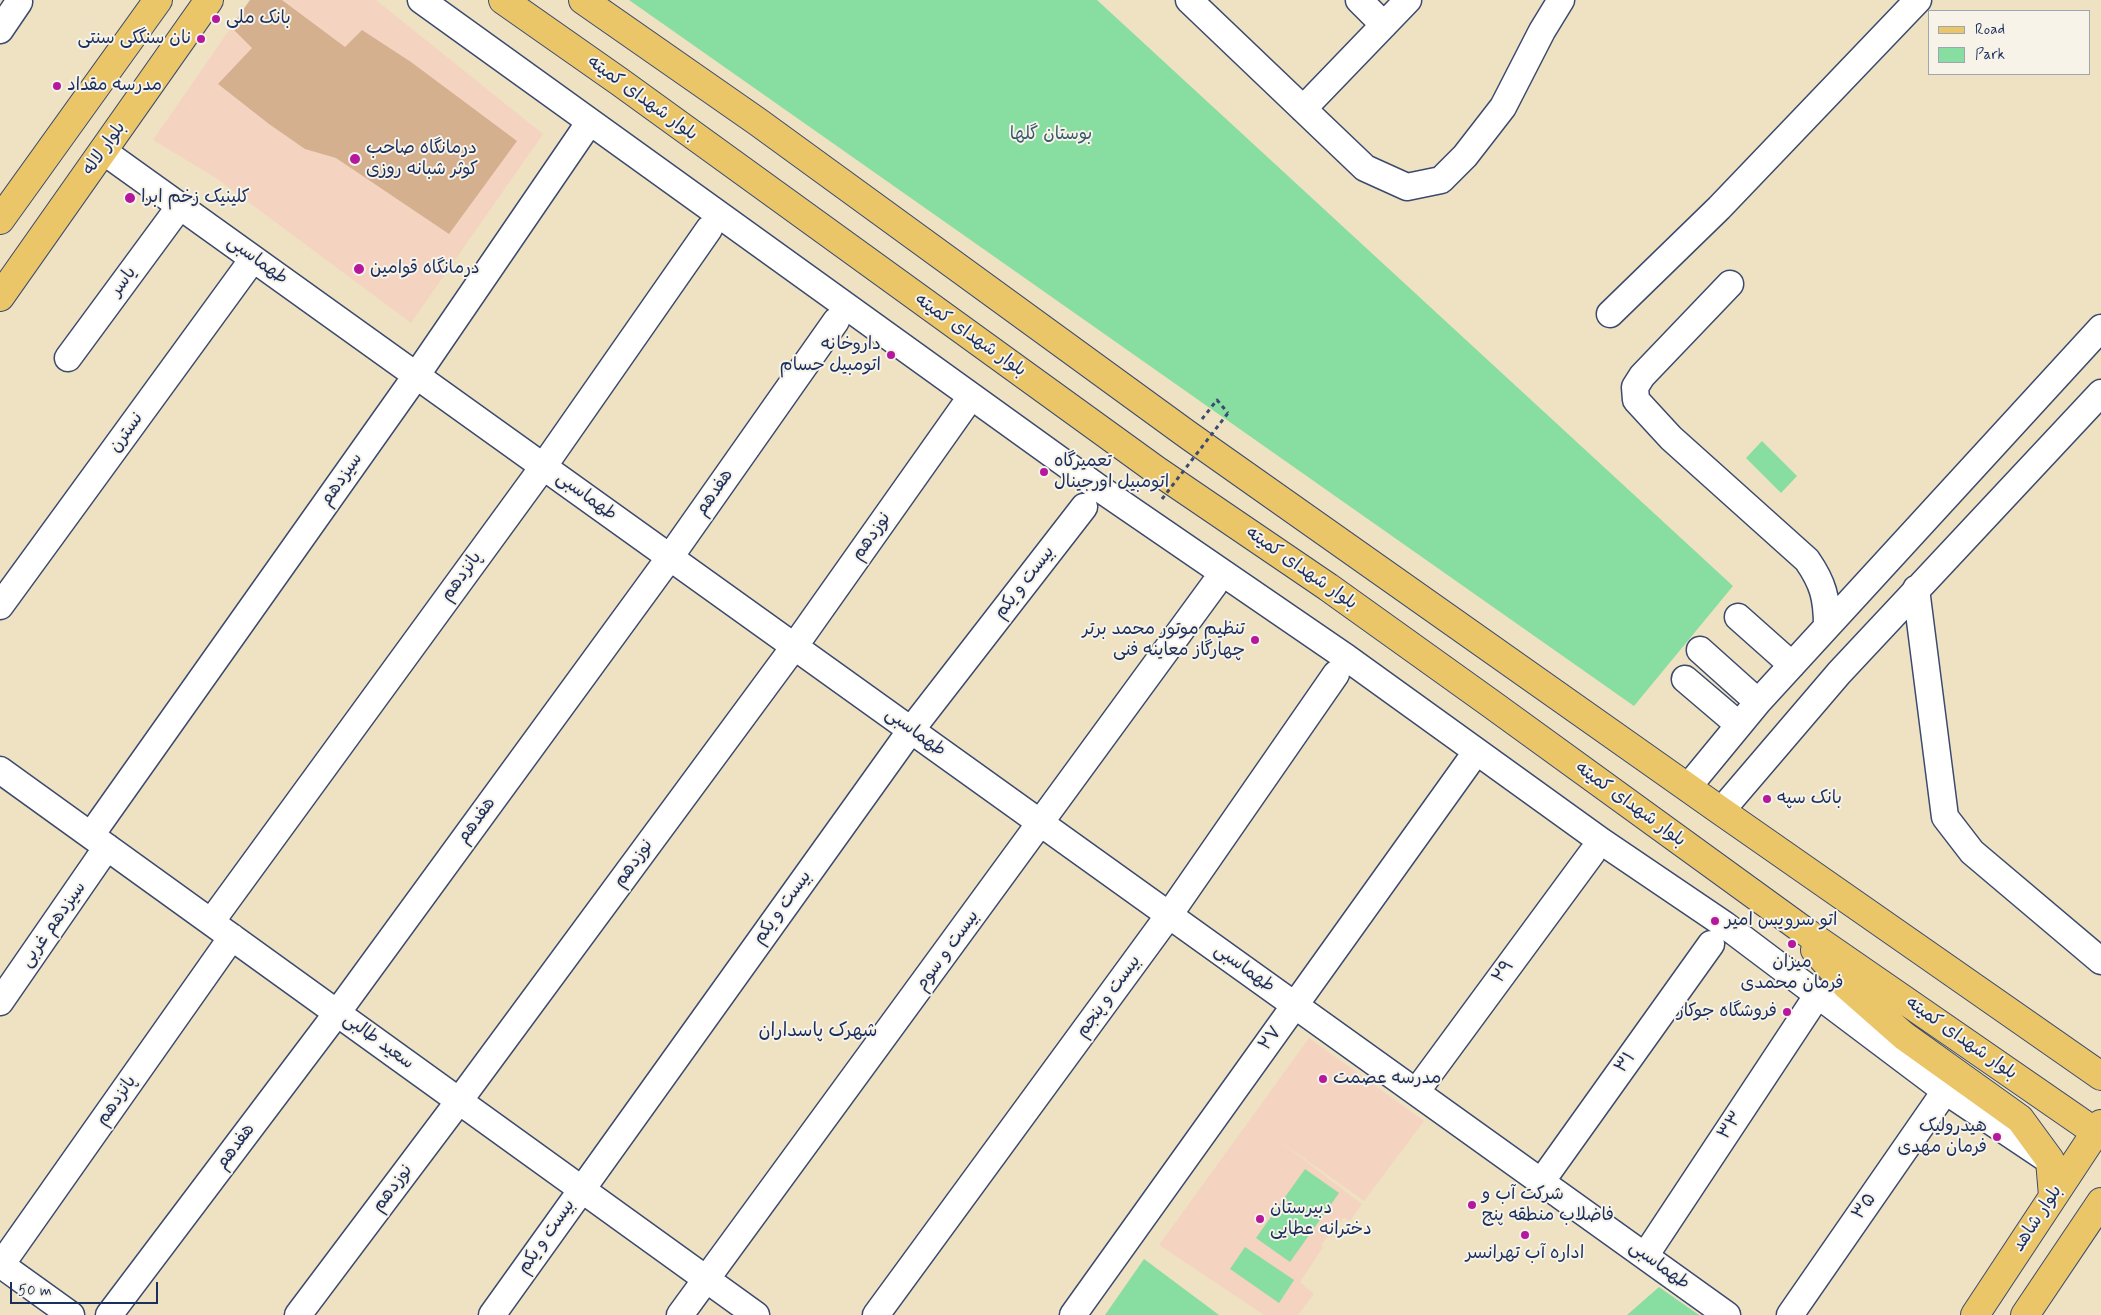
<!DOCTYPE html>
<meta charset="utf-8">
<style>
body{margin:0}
#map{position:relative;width:2101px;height:1315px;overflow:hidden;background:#eee2c3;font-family:Mynerve,sans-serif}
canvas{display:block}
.legend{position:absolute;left:1928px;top:10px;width:162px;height:65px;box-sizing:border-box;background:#f7f3e8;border:1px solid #9fa5b1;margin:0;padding:6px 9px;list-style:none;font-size:15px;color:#1b2f5e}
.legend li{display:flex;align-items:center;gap:10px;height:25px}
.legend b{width:25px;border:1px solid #9fa5b1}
.scale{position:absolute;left:10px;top:1282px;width:148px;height:22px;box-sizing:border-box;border:2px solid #1b2f5e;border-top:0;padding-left:6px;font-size:15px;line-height:18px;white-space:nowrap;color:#1b2f5e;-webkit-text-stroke:4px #f7f3e8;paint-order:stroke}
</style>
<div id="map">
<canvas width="2101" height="1315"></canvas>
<ul class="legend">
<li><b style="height:6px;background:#ebc669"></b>Road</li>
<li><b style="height:14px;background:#88dda0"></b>Park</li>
</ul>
<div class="scale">50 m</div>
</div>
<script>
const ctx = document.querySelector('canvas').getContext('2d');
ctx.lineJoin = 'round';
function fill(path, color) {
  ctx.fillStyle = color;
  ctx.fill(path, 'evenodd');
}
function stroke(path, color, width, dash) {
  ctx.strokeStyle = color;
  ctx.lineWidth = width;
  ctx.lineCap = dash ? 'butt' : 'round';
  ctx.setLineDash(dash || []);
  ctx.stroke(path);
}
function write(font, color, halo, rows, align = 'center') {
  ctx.font = font + ' Mynerve,"Playpen Sans Arabic",sans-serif';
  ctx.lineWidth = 4;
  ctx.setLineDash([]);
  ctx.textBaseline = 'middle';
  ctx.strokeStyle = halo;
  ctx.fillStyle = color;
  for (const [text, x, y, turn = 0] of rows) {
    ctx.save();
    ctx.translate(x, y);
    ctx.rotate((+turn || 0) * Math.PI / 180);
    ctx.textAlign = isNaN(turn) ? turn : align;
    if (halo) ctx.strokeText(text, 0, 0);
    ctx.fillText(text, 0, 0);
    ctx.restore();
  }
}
fill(new Path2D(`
 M250,0H376L543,134L411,323L216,178L153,140Z
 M1309,1038L1424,1121L1364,1201L1274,1137L1362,1204L1350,1221L1344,1217L1321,1245L1323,1247L1300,1282L1314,1294L1298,1315H1264L1159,1245Z`), '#f4d3c0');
fill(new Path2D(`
 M629,0H1097L1733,586L1634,706Z
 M1762,441L1797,476L1781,493L1746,458Z
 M1305,1169L1339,1193L1290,1262L1256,1238Z
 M1245,1247L1294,1280L1279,1303L1230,1269Z
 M1144,1259L1219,1315H1105Z
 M1659,1287L1699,1315H1627Z`), '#88dda0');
fill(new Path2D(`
 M250,0H282L345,47L362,30L411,62L517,141L449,234L336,158L305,149L269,124L218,84L252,48L231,27Z`), '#d5b08f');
const minor = new Path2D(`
 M421,0L1099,488L1347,658L1601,841L1725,925L1944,1090L2047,1159
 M1189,0L1365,168L1407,187L1441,180L1465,156L1503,107L1542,31L1561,0
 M1359,0L1384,25
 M0,30L19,2
 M1303,109L1408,0
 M103,151L1727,1315
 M1730,284L1642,376L1635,387L1636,400L1671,438L1807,560C1823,583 1827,598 1827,626
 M1610,314L1719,208L1918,0
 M68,358L180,206
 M1916,589L1945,817L1972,852L2101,961
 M0,606L253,259
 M1738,617L1792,665
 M1700,650L1758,702
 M1685,679L1739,725
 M0,770L756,1315
 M1688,787L1758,702L2101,328
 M1721,811L1839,673L2101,393
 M91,835L416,376L589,123
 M211,922L543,467L709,229
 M0,1002L107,847
 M1416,1092L1592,853
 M1541,1182L1711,944
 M1645,1256L1817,996
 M0,1264L71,1315
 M1,1265L232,937
 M109,1315L337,1013L670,557L836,321
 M298,1315L459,1101L794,647L963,408
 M492,1315L911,730L1084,507
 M680,1315L1214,585
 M876,1315L1169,915L1336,674
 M1073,1315L1469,762
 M1790,1315L1939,1100`);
const major = new Path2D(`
 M503,0L620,82L1156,470L1328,587L1490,703L1803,930L2101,1136
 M583,0L758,122L1188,435L1721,811L2101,1076
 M0,220L158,0
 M0,297L209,0
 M1815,950L1846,985L1904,1036L2020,1119L2050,1160L2053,1196
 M1975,1315L2101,1124
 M2025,1315L2101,1202`);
stroke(minor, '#3b4a6d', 29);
stroke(major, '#3b4a6d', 30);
stroke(new Path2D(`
 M1202,419L1217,400L1228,413`), '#3b4a6d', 3, [4, 4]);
stroke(minor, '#fff', 26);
stroke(major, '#ebc669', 28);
stroke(new Path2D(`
 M1162,499L1228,413`), '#3b4a6d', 3, [4, 4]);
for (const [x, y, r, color] of [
 [216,19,5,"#b5179e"],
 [201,39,5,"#b5179e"],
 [57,86,5,"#b5179e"],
 [355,159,6,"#b5179e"],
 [130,198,6,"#b5179e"],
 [359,269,6,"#b5179e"],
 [891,355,5,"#b5179e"],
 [1044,472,5,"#b5179e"],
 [1255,640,5,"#b5179e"],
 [1767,799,5,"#b5179e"],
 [1715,921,5,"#b5179e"],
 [1792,944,5,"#b5179e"],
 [1787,1012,5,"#b5179e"],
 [1323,1079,5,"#b5179e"],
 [1997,1137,5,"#b5179e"],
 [1472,1205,5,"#b5179e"],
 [1260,1219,5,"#b5179e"],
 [1525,1235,5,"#b5179e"]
]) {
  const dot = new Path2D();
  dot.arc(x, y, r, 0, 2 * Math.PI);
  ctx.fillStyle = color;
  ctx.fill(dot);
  stroke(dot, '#f7f3e8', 2);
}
write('18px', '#1b2f5e', '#f7f3e8', [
 ["بانک ملی",226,19],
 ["نان سنگکی سنتی",191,39,"right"],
 ["مدرسه مقداد",67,86],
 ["درمانگاه صاحب",366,149],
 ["کوثر شبانه روزی",366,170],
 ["کلینیک زخم ابرا",141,198],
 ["درمانگاه قوامین",370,269],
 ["داروخانه",881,345,"right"],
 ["اتومبیل حسام",881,366,"right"],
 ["تعمیرگاه",1054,462],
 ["اتومبیل اورجینال",1054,483],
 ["تنظیم موتور محمد برتر",1245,630,"right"],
 ["چهارگاز معاینه فنی",1245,651,"right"],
 ["بانک سپه",1777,799],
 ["اتو سرویس امیر",1725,921],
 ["میزان",1792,963,"center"],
 ["فرمان محمدی",1792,984,"center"],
 ["فروشگاه جوکار",1777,1012,"right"],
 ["مدرسه عصمت",1333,1079],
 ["هیدرولیک",1987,1127,"right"],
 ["فرمان مهدی",1987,1148,"right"],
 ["شرکت آب و",1482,1195],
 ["فاضلاب منطقه پنج",1482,1216],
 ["دبیرستان",1270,1209],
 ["دخترانه عطایی",1270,1230],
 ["اداره آب تهرانسر",1525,1254,"center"]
], 'left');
write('18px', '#1b2f5e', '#f7f3e8', [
 ["بلوار شهدای کمیته",642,99,36],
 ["بلوار لاله",105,149,-55],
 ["طهماسبی",257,261,36],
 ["یاسر",124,282,-54],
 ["بلوار شهدای کمیته",970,336,35],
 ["نسترن",127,433,-54],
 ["سیزدهم",342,480,-55],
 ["هفدهم",715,493,-55],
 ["طهماسبی",586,497,36],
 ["نوزدهم",872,537,-55],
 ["بلوار شهدای کمیته",1301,569,35],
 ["پانزدهم",462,577,-54],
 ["بیست و یکم",1025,583,-52],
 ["طهماسبی",915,733,36],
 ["بلوار شهدای کمیته",1630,805,36],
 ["هفدهم",477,821,-54],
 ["نوزدهم",634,864,-54],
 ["بیست و یکم",783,908,-54],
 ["سیزدهم غربی",54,925,-55],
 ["بیست و سوم",948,951,-54],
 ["طهماسبی",1244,969,36],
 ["۲۹",1504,972,-54],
 ["بیست و پنجم",1109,997,-54],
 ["۲۷",1271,1039,-54],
 ["بلوار شهدای کمیته",1961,1039,35],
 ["سعید طالبی",378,1042,36],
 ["۳۱",1626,1063,-54],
 ["پانزدهم",117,1101,-55],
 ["۳۳",1731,1126,-56],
 ["هفدهم",236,1147,-53],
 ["نوزدهم",393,1189,-53],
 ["۳۵",1865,1207,-55],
 ["بلوار شاهد",2038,1219,-57],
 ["بیست و یکم",547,1237,-55],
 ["طهماسبی",1659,1266,36]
]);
write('18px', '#365a6e', '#f7f3e8', [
 ["بوستان گلها",1051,135]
]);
write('19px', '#1b2f5e', '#f7f3e8', [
 ["شهرک پاسداران",818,1032]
]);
</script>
